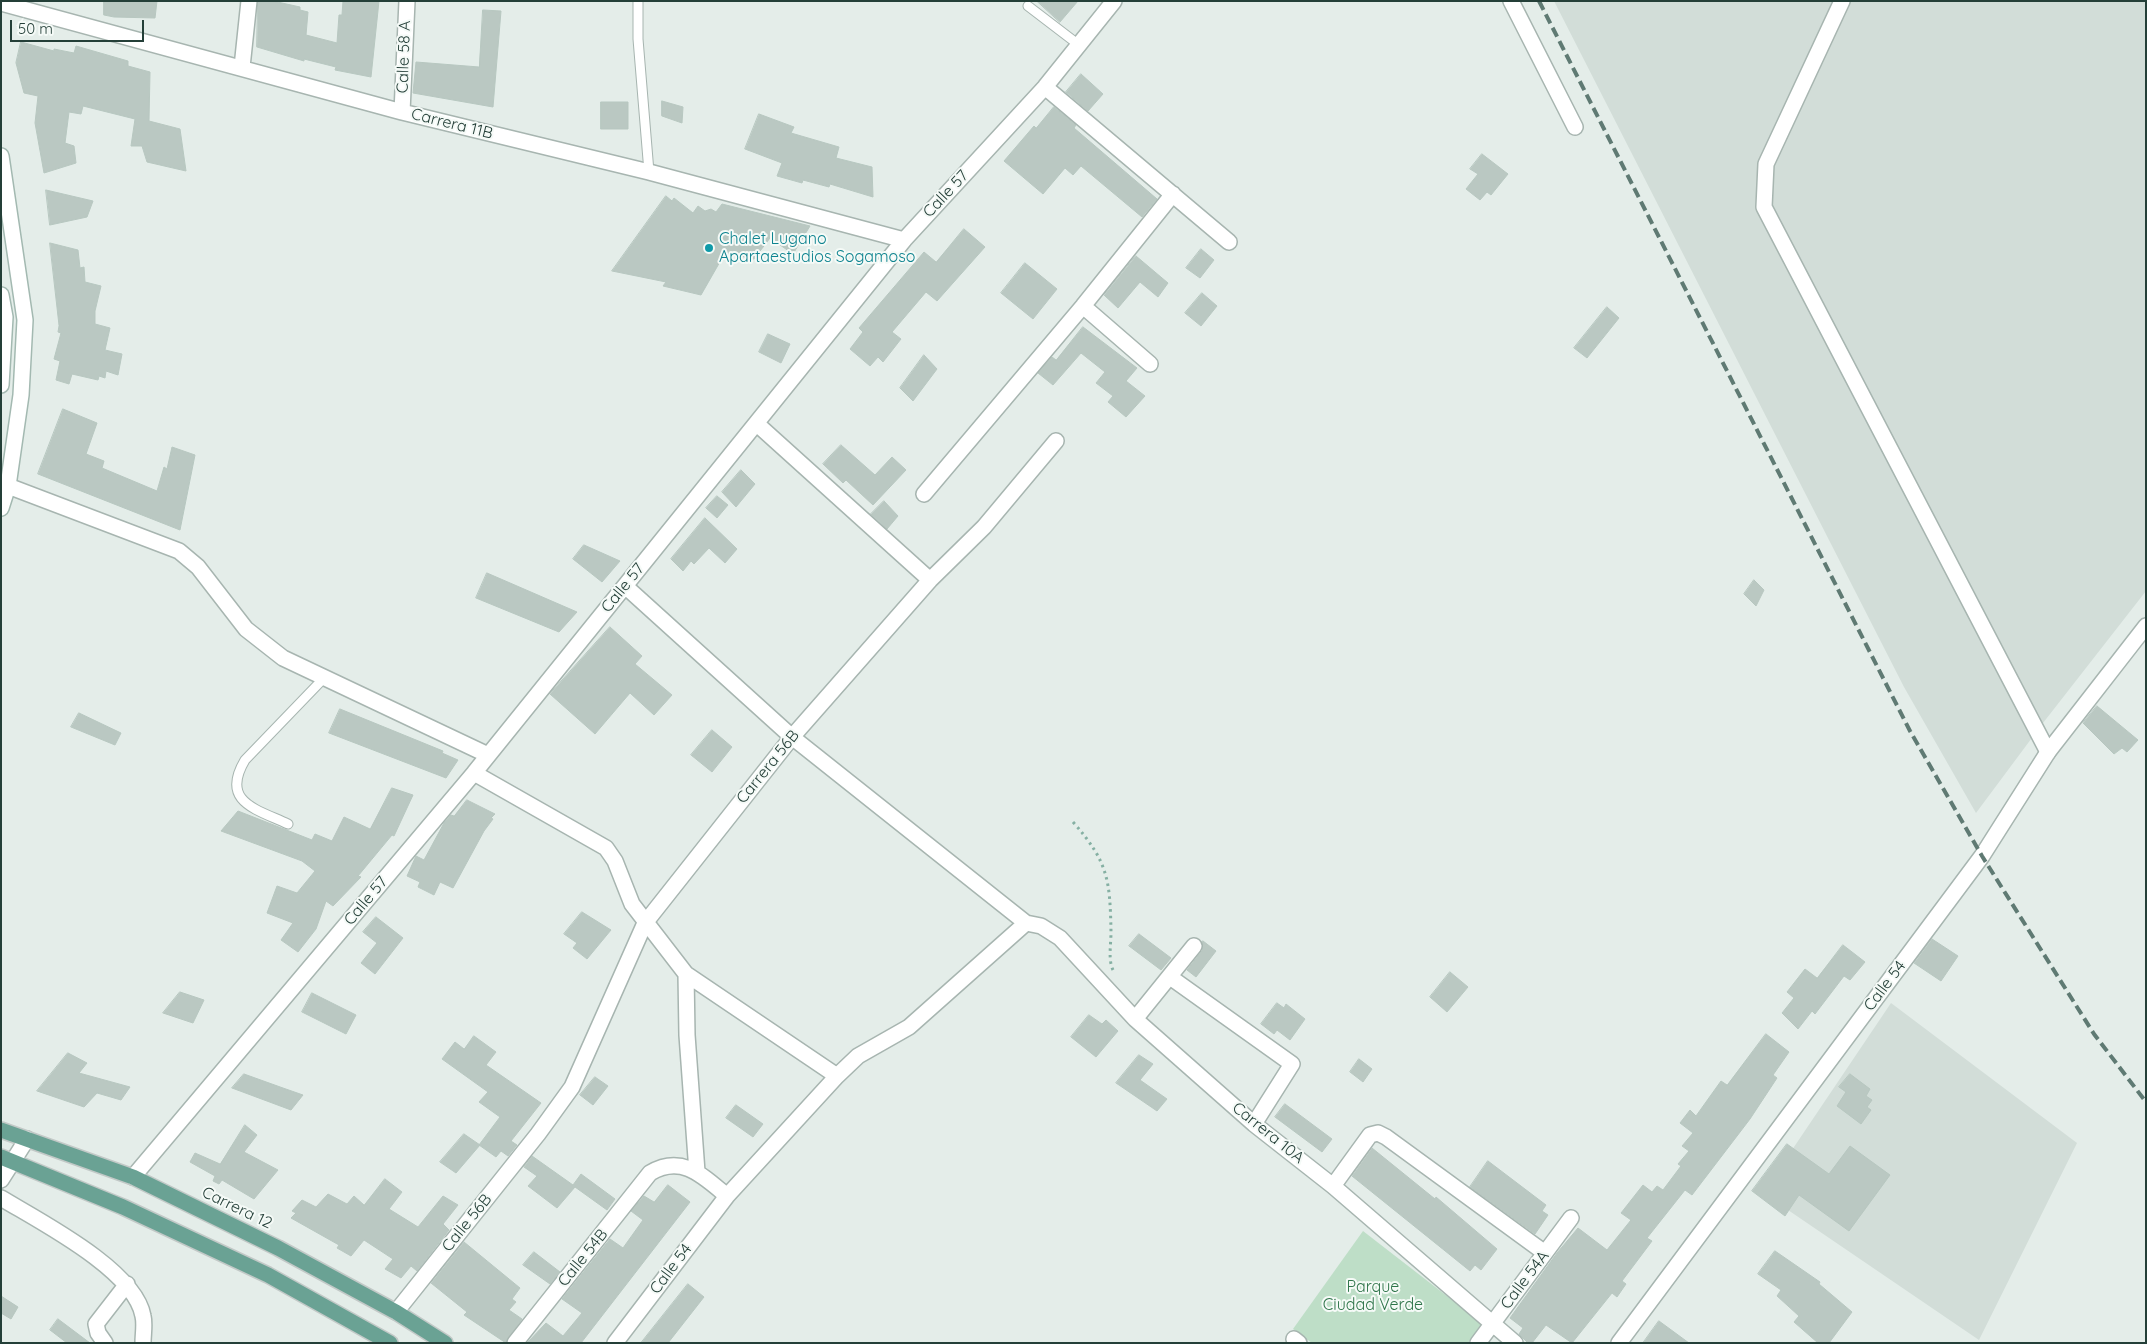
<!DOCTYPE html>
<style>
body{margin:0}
#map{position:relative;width:2147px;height:1344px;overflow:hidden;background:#e4ede9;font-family:Quicksand,sans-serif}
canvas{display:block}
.frame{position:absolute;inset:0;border:2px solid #243f38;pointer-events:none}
.scale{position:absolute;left:10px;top:20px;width:134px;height:22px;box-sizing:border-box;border:2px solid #243f38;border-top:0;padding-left:6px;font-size:15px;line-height:18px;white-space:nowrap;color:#243f38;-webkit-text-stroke:4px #f5faf7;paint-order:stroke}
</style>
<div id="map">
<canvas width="2147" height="1344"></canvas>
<div class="frame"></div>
<div class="scale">50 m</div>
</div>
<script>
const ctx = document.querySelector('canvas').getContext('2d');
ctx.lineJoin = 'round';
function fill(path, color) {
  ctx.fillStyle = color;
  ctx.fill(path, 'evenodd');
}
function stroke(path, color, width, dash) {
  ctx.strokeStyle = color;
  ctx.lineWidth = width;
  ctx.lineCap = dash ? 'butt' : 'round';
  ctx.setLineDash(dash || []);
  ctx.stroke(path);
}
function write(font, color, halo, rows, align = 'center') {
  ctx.font = font + ' Quicksand,sans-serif';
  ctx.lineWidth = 4;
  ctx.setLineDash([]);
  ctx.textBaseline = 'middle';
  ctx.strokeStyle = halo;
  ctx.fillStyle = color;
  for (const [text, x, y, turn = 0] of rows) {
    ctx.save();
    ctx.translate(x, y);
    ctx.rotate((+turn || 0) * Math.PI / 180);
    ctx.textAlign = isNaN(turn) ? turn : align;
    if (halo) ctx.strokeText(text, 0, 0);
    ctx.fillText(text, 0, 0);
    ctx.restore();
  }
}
fill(new Path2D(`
 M1554,1H2146V591L2043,723L1976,813L1904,687Z
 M1891,1003L2077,1143L1979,1340L1763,1193Z`), '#d2ddd8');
fill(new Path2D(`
 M1363,1231L1483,1324L1468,1343H1312L1293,1329Z`), '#bedec7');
const building = new Path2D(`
 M104,1H157L155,18L114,17L104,15Z
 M258,1H273L300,7V10L308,12L306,35L337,43L339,15H342L343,1H379L371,77L335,70L336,67L304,59V61L257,47Z
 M1037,1H1078L1060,22Z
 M483,10L501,11L493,107L413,93L416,62L479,67Z
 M21,42L54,51V49L74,53L76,46L128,61V66L150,72L149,121L180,129L186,171L147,162L142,146H131L135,119L83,106L81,114L69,112L65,143L74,146L76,163L44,173L35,123L38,96L24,93L16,63Z
 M1081,74L1103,94L1088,111L1066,92Z
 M662,101L683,107L682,123L662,116Z
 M601,102H628V129H601Z
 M1054,107L1076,125L1074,128L1157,199L1142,217L1081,166L1073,175L1065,168L1043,194L1004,161L1034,126L1036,128Z
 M759,114L794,127L791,133L839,147L836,158L872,167L873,197L830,184L829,187L803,180L802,183L777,176L782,163L745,149Z
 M1482,154L1508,174L1491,195L1487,192L1480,200L1466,189L1478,174L1470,169Z
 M46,190L93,201L87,217L50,225Z
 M666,196L672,201L674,198L693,213L698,206L705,211L711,209L716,212L722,204L810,226L793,254L770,238L754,259L725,253L701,295L663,286L666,282L612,271Z
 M964,229L985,247L937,301L926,292L892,332L901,339L883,362L878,357L870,366L850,349L863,332L859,328L924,252L936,262Z
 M50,243L78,250L80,268L84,267L85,282L101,286L95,311V324L110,328L105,350L122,354L118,375L106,371L105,378L99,376L98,380L72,374L69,384L56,380L60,361L54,359L61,333L58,332L59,326Z
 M1201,249L1214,260L1200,278L1186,268Z
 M1136,256L1168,283L1158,297L1140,282L1118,308L1104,295Z
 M1025,263L1057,289L1033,319L1001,293Z
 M1202,293L1217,306L1201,326L1185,313Z
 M1607,307L1619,318L1587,358L1574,348Z
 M1083,327L1137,368L1126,381L1145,396L1126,417L1108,402L1113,396L1096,383L1105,372L1081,353L1053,385L1038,373L1052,357L1056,360Z
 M768,334L790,344L781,363L759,352Z
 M924,355L937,369L913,401L900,388Z
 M63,409L97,423L86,454L104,461L102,468L157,491L164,467L167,469L172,447L195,455L180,530L38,474Z
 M841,445L875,475L892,457L906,470L873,505L846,480L843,483L823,464Z
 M741,470L755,484L736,507L722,492Z
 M717,496L728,505L717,518L706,508Z
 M884,501L898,516L887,529L871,514Z
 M705,518L737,549L725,563L709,548L694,564L691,561L683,571L671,559Z
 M584,545L620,561L602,582L573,559Z
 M487,573L577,612L559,632L476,598Z
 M1754,580L1764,590L1756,606L1744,594Z
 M610,627L642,656L635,664L672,695L654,715L630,693L595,734L550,694Z
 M2097,706L2138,740L2127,752L2122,748L2114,754L2083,723Z
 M340,709L443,751L442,753L458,760L446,778L329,733Z
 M79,713L121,733L115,745L71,727Z
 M712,730L732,747L712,772L691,755Z
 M392,788L413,795L394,836L392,835L358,876L361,877L333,906L326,901L316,929L298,952L281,940L293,923L267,913L277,886L297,893L315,871L302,861L221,831L238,811L312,840L315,834L332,841L344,817L370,829Z
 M467,800L495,814L491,818L493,819L484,831L453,888L440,882L434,895L418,887L420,882L407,876L416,856L424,860L444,823L451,815L454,816Z
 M582,912L611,930L587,959L573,948L577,943L564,934Z
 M376,917L403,938L375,974L361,963L377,943L363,932Z
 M1139,934L1171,958L1161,970L1129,946Z
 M1932,939L1958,956L1941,981L1914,963Z
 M1203,941L1216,951L1196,977L1187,970L1202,951Z
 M1843,945L1865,962L1850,980L1844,976L1815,1014L1812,1011L1798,1029L1782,1013L1794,998L1787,992L1805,969L1817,978Z
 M1450,972L1468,987L1447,1012L1430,997Z
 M180,992L204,1000L193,1023L163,1013Z
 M312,993L356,1015L346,1034L302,1012Z
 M1277,1003L1284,1008L1286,1004L1305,1019L1290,1040L1277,1030L1274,1034L1261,1024Z
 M1089,1015L1102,1024L1106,1020L1118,1031L1096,1057L1071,1037Z
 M1766,1034L1789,1052L1773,1075L1777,1078L1750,1119L1692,1195L1685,1190L1647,1238L1652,1241L1622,1281L1626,1284L1617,1297L1612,1293L1572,1343L1546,1325L1532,1343H1528L1519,1334L1523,1328L1510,1318L1557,1253L1578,1228L1607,1250L1631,1220L1621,1213L1643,1185L1652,1192L1657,1186L1663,1190L1681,1166L1678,1164L1689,1151L1682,1146L1693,1133L1680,1123L1690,1110L1696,1116L1721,1081L1727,1085Z
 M474,1036L496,1052L486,1065L541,1103L511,1141L517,1145L508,1156L501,1151L496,1157L479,1145L500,1117L479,1102L488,1092L442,1059L455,1042L464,1049Z
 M68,1053L87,1063L79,1073L130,1087L121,1100L97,1093L84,1107L37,1091Z
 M1139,1055L1153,1064L1140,1080L1167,1099L1157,1111L1116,1083Z
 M1359,1059L1372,1069L1363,1082L1350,1072Z
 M244,1074L283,1088L303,1095L291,1110L232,1088Z
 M1850,1074L1870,1089L1866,1096L1872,1100L1867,1107L1871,1110L1861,1124L1837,1106L1846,1092L1839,1087Z
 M595,1077L608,1086L593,1105L580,1095Z
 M1285,1104L1332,1139L1322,1152L1275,1117Z
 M736,1105L763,1124L753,1137L726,1118Z
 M245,1125L257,1135L244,1152L278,1170L254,1199L222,1180L219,1184L213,1181L215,1176L190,1162L195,1153L220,1164Z
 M464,1134L480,1145L456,1173L440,1162Z
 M1787,1144L1829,1174L1850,1146L1890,1175L1849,1231L1799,1195L1785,1216L1752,1191Z
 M1372,1148L1435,1199L1436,1197L1497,1249L1481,1270L1475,1265L1470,1271L1352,1176Z
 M532,1156L573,1185L581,1174L615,1199L607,1210L575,1187L557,1208L528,1186L537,1176L524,1167Z
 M1488,1161L1546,1205L1542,1211L1548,1215L1535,1234L1470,1187Z
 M385,1179L402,1192L389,1209L418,1227L443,1196L458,1205L443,1224L449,1230L417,1271L411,1266L401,1278L385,1269L393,1259L364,1240L351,1256L337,1248L339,1245L291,1218L296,1213L292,1211L302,1200L316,1207L328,1194L347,1204L354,1196L364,1205Z
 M668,1185L690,1202L581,1343H527L546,1323L563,1336L582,1313L562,1299L610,1239L623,1248L643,1220L631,1211L644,1196L654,1202Z
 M464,1242L520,1288L512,1299L516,1302L509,1310L522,1319L506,1343L464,1315L467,1312L431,1283Z
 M1775,1251L1820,1282L1819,1284L1852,1312L1829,1343H1818L1794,1322L1799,1316L1777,1296L1781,1290L1758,1274Z
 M534,1252L560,1272L550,1284L523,1265Z
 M688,1284L704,1297L668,1343H641Z
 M1,1296L18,1307L11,1319L1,1313Z
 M58,1319L90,1343H67L50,1330Z
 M1659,1321L1689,1343H1643Z`);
fill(building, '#bac8c2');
stroke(building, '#b7c7c0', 1);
const service = new Path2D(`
 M638,1V39L649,172
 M1028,6L1079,45
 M288,824C256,809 220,802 245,760L324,678`);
const minor = new Path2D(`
 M1511,1L1575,127
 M1842,1L1766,164L1764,207L2048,752
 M1,3L402,112L649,172L904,240
 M242,67L249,1
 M1045,87L1229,242
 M402,112L407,1
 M1083,306L1150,364
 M757,424L930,580
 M8,486L179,551L198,567L246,629L283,658L488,755
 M924,494L1083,306L1173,194
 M625,586L792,737L1026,923L1041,926L1060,938L1135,1019L1254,1124L1333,1186L1515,1343
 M474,773L606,848L615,861L632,904L686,974L837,1076
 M686,974L687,1035L697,1172
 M1170,977L1292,1064L1254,1124
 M1135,1019L1194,946
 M133,1177L474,773L904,240L1045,87L1114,1
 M1,1180L27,1139
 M1333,1186L1370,1135L1378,1133L1386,1137L1545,1253
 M1,1198C39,1221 135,1270 143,1316C145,1324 143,1334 143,1343
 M396,1312L538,1134L572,1087L645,923L792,737L930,580L984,527L1056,441
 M1294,1339L1299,1343
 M105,1343L98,1333L96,1324L127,1284
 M515,1343L650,1173C682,1154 703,1176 727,1196
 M615,1343L727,1196L837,1076L858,1056L909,1027L1026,923
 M1478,1343L1571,1218`);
const tertiary = new Path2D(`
 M1619,1343L1982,856L2048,752L2146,626`);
const secondary = new Path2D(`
 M1,156L25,320L21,395L8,486L1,508
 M1,295L5,317L1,385`);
const primary = new Path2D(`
 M1,1130L133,1177L278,1248L396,1312L445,1343
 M1,1157L123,1207L268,1275L390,1343`);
stroke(service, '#a7b5b0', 11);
stroke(minor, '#a7b5b0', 18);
stroke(tertiary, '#a7b5b0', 18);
stroke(secondary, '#a3b9b1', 18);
stroke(primary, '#c2c9c7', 18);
stroke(new Path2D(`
 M1073,822C1108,862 1110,879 1111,932C1111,944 1108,960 1113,970`), '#85b0a3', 3, [2.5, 4]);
stroke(service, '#fff', 9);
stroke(minor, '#fff', 15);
stroke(tertiary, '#fff', 15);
stroke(secondary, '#fff', 15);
stroke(primary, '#6aa294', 15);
stroke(new Path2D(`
 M1539,1L1910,731L1982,856L2094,1034L2146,1102`), '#5f7a73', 4, [10, 5]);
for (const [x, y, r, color] of [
 [709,248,5,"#0f9aa8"]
]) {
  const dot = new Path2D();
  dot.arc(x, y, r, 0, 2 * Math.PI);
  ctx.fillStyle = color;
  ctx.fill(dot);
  stroke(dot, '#f5faf7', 2);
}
write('16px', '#243f38', '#f5faf7', [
 ["Calle 58 A",404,57,-88],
 ["Carrera 11B",452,124,14],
 ["Calle 57",946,194,-47],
 ["Calle 57",623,588,-51],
 ["Carrera 56B",768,767,-51],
 ["Calle 57",366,901,-50],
 ["Calle 54",1885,986,-53],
 ["Carrera 10A",1268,1133,39],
 ["Carrera 12",237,1208,26],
 ["Calle 56B",467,1223,-51],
 ["Calle 54B",583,1258,-51],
 ["Calle 54",671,1269,-53],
 ["Calle 54A",1525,1280,-53]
]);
write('16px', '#0d838f', '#f5faf7', [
 ["Chalet Lugano",719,239],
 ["Apartaestudios Sogamoso",719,257]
], 'left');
write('16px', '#2f754a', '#f5faf7', [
 ["Parque",1373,1287],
 ["Ciudad Verde",1373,1305]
]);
</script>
